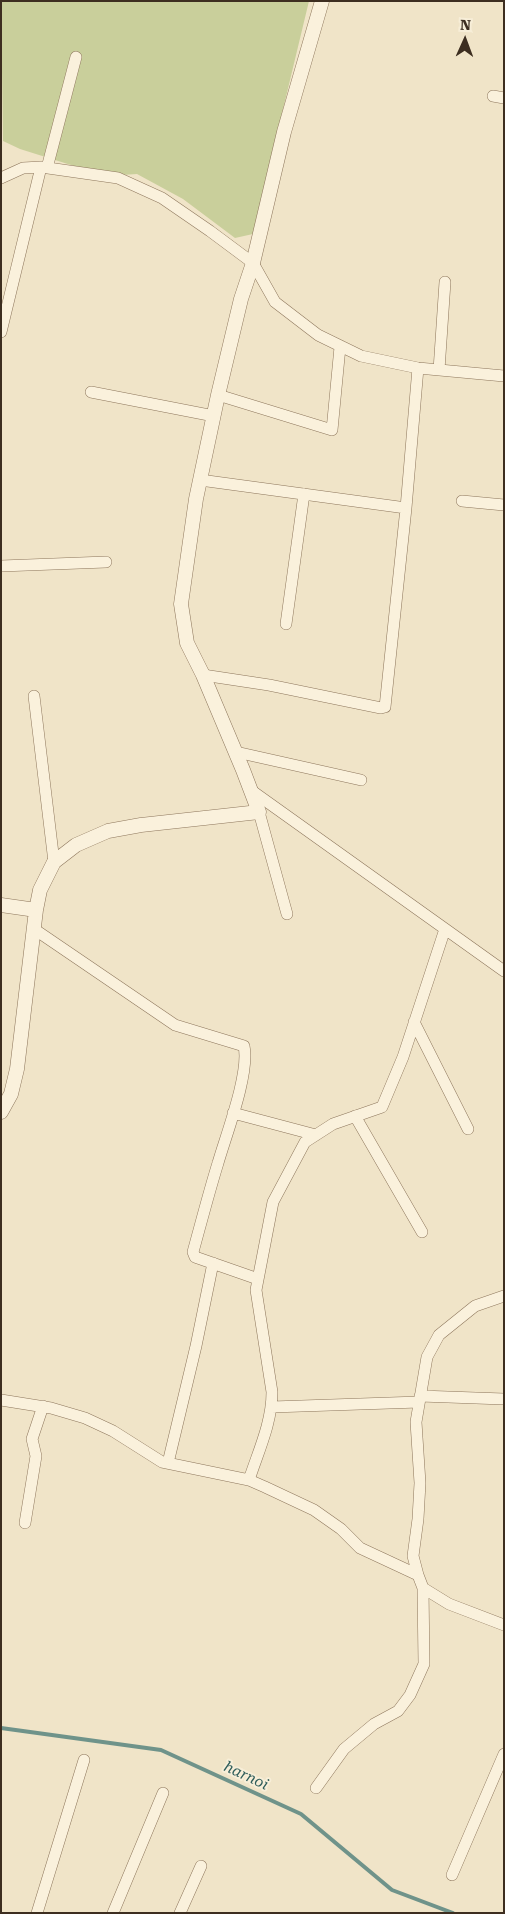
<!DOCTYPE html>
<style>
body{margin:0}
#map{position:relative;width:505px;height:1914px;overflow:hidden;background:#f0e4c8;font-family:"Roboto Serif",serif}
canvas{display:block}
.frame{position:absolute;inset:0;border:2px solid #3d2e20;pointer-events:none}
.north{position:absolute;left:440px;top:15px;width:50px;height:50px;-webkit-text-stroke:4px #f7eed8;paint-order:stroke;rotate:2deg;font-size:14px;font-weight:700;line-height:20px;text-align:center;color:#3d2e20}
.north::after{content:'';display:block;margin:auto;width:18px;height:22px;background:#3d2e20;clip-path:polygon(50% 0,100% 100%,50% 72%,0 100%)}
</style>
<div id="map">
<canvas width="505" height="1914"></canvas>
<div class="frame"></div>
<div class="north">N</div>
</div>
<script>
const ctx = document.querySelector('canvas').getContext('2d');
ctx.lineJoin = 'round';
function fill(path, color) {
  ctx.fillStyle = color;
  ctx.fill(path, 'evenodd');
}
function stroke(path, color, width, dash) {
  ctx.strokeStyle = color;
  ctx.lineWidth = width;
  ctx.lineCap = dash ? 'butt' : 'round';
  ctx.setLineDash(dash || []);
  ctx.stroke(path);
}
function write(font, color, halo, rows, align = 'center') {
  ctx.font = font + ' "Roboto Serif",serif';
  ctx.lineWidth = 4;
  ctx.setLineDash([]);
  ctx.textBaseline = 'middle';
  ctx.strokeStyle = halo;
  ctx.fillStyle = color;
  for (const [text, x, y, turn = 0] of rows) {
    ctx.save();
    ctx.translate(x, y);
    ctx.rotate((+turn || 0) * Math.PI / 180);
    ctx.textAlign = isNaN(turn) ? turn : align;
    if (halo) ctx.strokeText(text, 0, 0);
    ctx.fillText(text, 0, 0);
    ctx.restore();
  }
}
fill(new Path2D(`
 M1,1H309L253,234L235,238L183,199L137,174L106,176L20,149L3,141Z`), '#c9cf9b');
stroke(new Path2D(`
 M1,1728L161,1750L301,1814L392,1890L453,1913`), '#6f938a', 4);
const minor = new Path2D(`
 M493,96L504,98
 M47,168L76,57
 M1,178L23,168L41,167L118,178L162,198L210,231L253,263L275,302L318,335L361,356L418,368L504,376
 M1,332L41,167
 M439,370L445,282
 M91,392L214,416
 M218,395L332,430L340,347
 M200,480L406,508
 M462,501L504,505
 M1,566L106,562
 M286,624L304,494
 M203,675L269,685L381,708L385,707L406,508L418,368
 M34,696L54,862
 M236,752L361,780
 M252,791L504,971
 M259,812L287,914
 M34,929L175,1025L244,1046C250,1073 226,1135 218,1163C209,1192 201,1223 193,1252L195,1257L258,1279
 M414,1022L468,1129
 M233,1113L316,1135
 M355,1116L422,1232
 M420,1396L504,1399
 M1,1400L51,1408L85,1418L113,1431L162,1462L249,1480L265,1487L314,1510L341,1529L360,1548L418,1575L423,1588L449,1604L504,1625
 M272,1407L419,1402
 M168,1463L196,1346L213,1263
 M249,1480C258,1452 272,1423 272,1392L256,1290L273,1202L305,1142L333,1124L382,1107L403,1057L445,929
 M25,1523L36,1456L32,1439L43,1406
 M418,1575L413,1556L418,1519L420,1483L416,1422L427,1357L439,1335L475,1306L504,1296
 M316,1788L344,1749L374,1724L398,1711L410,1695L424,1664L423,1588
 M452,1875L504,1754
 M37,1913L84,1760
 M113,1913L163,1793
 M180,1913L201,1866`);
const tertiary = new Path2D(`
 M1,905L36,910
 M1,1112L11,1094L17,1069L36,910L40,890L54,862L76,845L108,831L141,825L259,812L243,770L203,675L187,643L181,604L196,499L218,395L241,299L253,263L284,132L322,1`);
stroke(minor, '#8d765c', 12);
stroke(tertiary, '#8d765c', 15);
stroke(minor, '#faf1dc', 11);
stroke(tertiary, '#faf1dc', 14);
write('italic 15px', '#2f5d5a', '#f7eed8', [
 ["harnoi",246,1776,25]
]);
</script>
